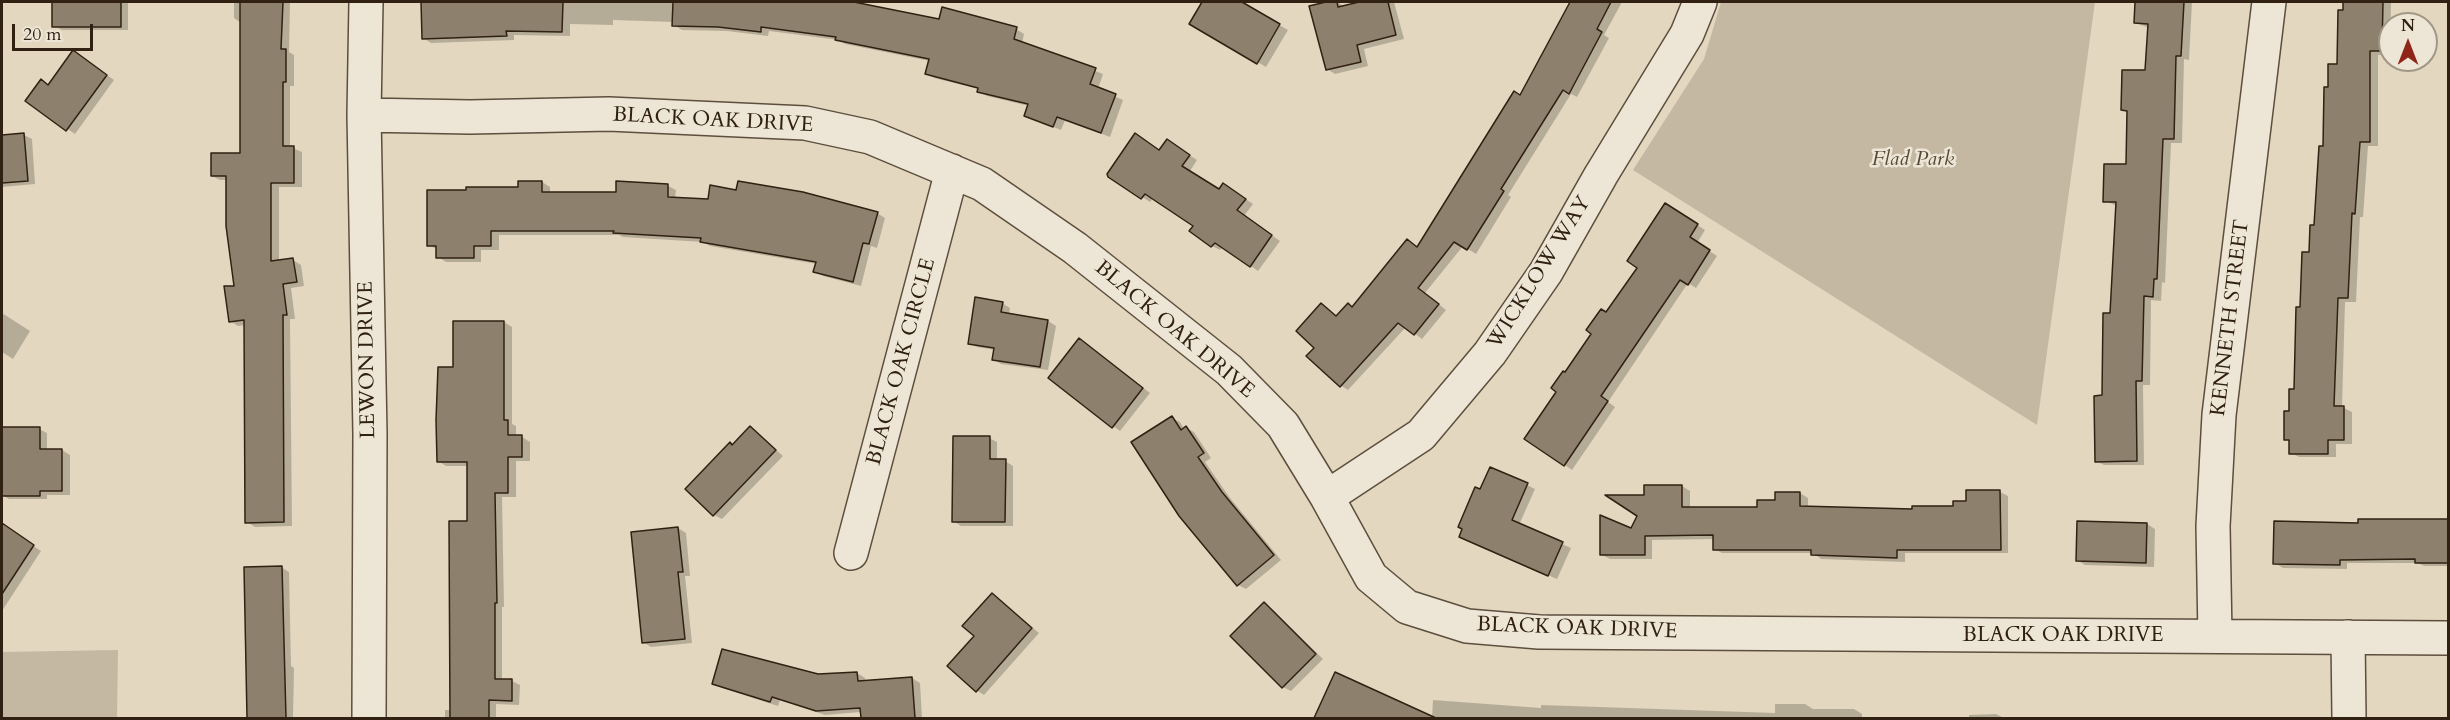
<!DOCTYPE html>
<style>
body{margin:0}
#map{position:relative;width:2450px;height:720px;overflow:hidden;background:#e3d7bf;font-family:Cardo,serif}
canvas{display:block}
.frame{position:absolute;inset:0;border:3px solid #302112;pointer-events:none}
.north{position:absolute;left:2378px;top:12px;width:60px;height:60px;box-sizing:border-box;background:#ede5d5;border:2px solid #a19787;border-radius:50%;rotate:0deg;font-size:16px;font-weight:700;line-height:24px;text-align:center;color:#302112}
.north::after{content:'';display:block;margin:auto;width:21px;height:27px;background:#8f2418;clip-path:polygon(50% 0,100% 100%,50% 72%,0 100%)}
.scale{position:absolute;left:12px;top:24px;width:81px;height:27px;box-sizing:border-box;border:3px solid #302112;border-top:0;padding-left:8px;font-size:18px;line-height:21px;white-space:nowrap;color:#302112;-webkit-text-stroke:4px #ede5d5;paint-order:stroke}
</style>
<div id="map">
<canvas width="2450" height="720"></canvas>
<div class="frame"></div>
<div class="north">N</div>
<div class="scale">20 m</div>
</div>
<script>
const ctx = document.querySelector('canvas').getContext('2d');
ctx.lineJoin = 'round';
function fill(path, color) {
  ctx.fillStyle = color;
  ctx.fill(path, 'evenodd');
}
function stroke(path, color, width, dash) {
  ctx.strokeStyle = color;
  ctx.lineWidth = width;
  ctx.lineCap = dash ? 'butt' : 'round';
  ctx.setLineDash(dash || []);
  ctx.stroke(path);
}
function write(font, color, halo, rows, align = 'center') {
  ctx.font = font + ' Cardo,serif';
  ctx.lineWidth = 5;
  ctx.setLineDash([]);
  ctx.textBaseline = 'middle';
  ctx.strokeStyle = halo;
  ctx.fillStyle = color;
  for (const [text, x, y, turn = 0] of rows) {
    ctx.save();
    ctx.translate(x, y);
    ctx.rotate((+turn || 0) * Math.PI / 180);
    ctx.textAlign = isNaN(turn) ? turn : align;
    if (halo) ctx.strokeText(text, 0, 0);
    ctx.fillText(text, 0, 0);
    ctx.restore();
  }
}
fill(new Path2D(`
 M1721,2H2095L2037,425L1633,170L1704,59Z
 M118,650L117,718H2V652Z`), '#c5b8a2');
fill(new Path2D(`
 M54,2H128V30H62L54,26Z
 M234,2H290L289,52L294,55V86H290V147L302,152V187H279V262L293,260L301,265L304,286L291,288L295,319H290L292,526L255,527L247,522L246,325L238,326L230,321L236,287L227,180H220L212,176L241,154V23L234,18Z
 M422,2H847L940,21L1016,29L1024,34L1022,43L1103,74L1098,89L1123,100L1110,137L1065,120L1061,130L1026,116L1029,106L987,96L979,89L934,78L926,73L930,61L845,44L839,40L769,31L768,36L727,31L682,30L674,25V22L613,20V25L570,24V36L514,35V40L431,43L423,38Z
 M1204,2H1240L1288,30L1266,67L1191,23Z
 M1332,2H1338L1344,7L1366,2H1394L1404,39L1364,49L1368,66L1335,74L1327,69L1311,7Z
 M1572,2H1622L1604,35L1609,38L1577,97L1571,94L1508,195L1511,197L1476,254L1463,246L1425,293L1446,310L1422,339L1406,327L1348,390L1340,385L1321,305L1338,317L1354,308L1418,248L1521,97Z
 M2137,2H2192L2189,60L2184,59L2182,143H2171L2165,283L2162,282L2161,301L2151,300L2150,385H2143L2144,465H2104L2096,461L2111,314L2117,206L2105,201L2128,166L2129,113L2122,109L2146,72L2149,28L2136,23Z
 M2345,2H2391L2390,55H2378V146H2368L2363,217H2360L2356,302H2345L2342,407L2352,412V444H2336V457H2299L2291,453V442L2286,439L2296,391L2302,309L2315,227L2329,89L2338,65Z
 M81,57L114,80L75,134L27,101L41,81L49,86Z
 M24,135L32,139L35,184L2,187V136Z
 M1175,146L1197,160L1190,171L1220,191L1232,190L1253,204L1244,216L1280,241L1258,271L1223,247L1220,250L1212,246L1195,225L1153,198L1150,202L1110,176Z
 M542,182L550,187V193H617L668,186L676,190L675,199L877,213L885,218L877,248L871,246L861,286L823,276L815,271L817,264L710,246L703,242L623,237L619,235H499V250H481V262H446L438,257V250L429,245L520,189Z
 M1673,209L1705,230L1697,243L1717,256L1696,288L1688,283L1608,402L1615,407L1572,470L1565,465L1558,391L1566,374L1639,267Z
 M1002,303L1010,308L1009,315L1048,321L1056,326L1048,370L1001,364L993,359L995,350L977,347L969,343Z
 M2,313L30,331L13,359L2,352Z
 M504,322L512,327V424L516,426V437H522L530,442V461H516V497H502L504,607H502V680L512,681L520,685L519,705L496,704V718H445V710H451L468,523V466H446L438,461L454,369Z
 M1087,345L1150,393L1120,431L1113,426Z
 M1172,418L1180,422L1184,429L1186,428L1194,432L1211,458L1205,462L1230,498L1281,560L1246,589L1238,585Z
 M751,428L783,456L722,519L714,515L733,446Z
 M2,429H39L47,433V450H62L70,455V495H47V499H9L2,495Z
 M989,438L997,442V461H1005L1013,466V526H961L953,521Z
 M1527,485L1535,489L1519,525L1571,548L1557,579L1469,541L1481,491Z
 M1682,486L1690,491V509H1759L1800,493L1808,498V507L1913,511L1955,508L2000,492L2008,496V553H1905V562L1821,559L1813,553H1722L1714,549V539L1652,540V559H1610L1602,555L1631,530L1646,496Z
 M2448,520V566H2424L2418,563H2347V569L2283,568L2275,563L2360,524V521Z
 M2147,524L2155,529L2154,567L2085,565L2077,560Z
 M2,525L41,551L2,611Z
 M678,528L686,533L690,576H685L692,643L651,647L643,642Z
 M281,567L289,572L291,666L294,668L293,718H248V630Z
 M992,594L1039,633L984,695L976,690V636Z
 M1264,604L1272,609L1323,659L1291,691L1283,687Z
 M857,673L865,678V682L912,678L920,683L922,718H862L861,712L825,715L780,700L778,706L722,688L714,683Z
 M1433,700L1541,708V705L1775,713V704H1805L1813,709H1854L1862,714V718H1432Z
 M1410,709L1406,718H1320L1316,716Z
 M1996,714L2004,718H1969V715Z`), '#0003');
const building = new Path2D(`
 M52,2H121V27H52Z
 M240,2H283L281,49H286V82H283V146H294V183H271V261L293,258L297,282L283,284L287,315H283L284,522L245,523L244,320L229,322L224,286H234L226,226V176H211V153H240Z
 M421,2H563L562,32L506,31L507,36L422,39Z
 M673,2H854L939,19L942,7L1017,27L1014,39L1096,68L1090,84L1116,94L1101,133L1057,117L1053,127L1024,116L1028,104L977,92L978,88L925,74L929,59L835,40L836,37L761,27V32L718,27L672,26Z
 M1202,2H1242L1280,24L1257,64L1189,24Z
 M1326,2H1337L1338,7L1359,2H1388L1396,35L1357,45L1361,62L1326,70L1309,6Z
 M1570,2H1611L1597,29L1602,32L1569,94L1563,90L1501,189L1504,191L1467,250L1454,242L1418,288L1439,304L1414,335L1398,323L1340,387L1306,356L1314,348L1296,331L1321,303L1336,316L1348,303L1352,307L1407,239L1417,247L1514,91L1520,95Z
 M2135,2H2184L2181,56H2176L2174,139H2163L2157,279H2154L2153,297L2144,296L2142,381H2136L2137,461L2095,462L2094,396L2102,395L2103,313H2110L2116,202H2103L2104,164H2126L2127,111L2121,110L2122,70H2145L2148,24L2134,23Z
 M2343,2H2383L2382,51H2370V142H2360L2355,214L2352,213L2348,298H2338L2334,406H2344V440H2328V454H2289V440H2284V411H2289V389H2294L2296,307H2300L2302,252H2309L2310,225H2314L2319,146H2323L2324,87H2328V64H2337L2338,10H2343Z
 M73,50L107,75L66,131L25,101L41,79L48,85Z
 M24,133L28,181L2,183V135Z
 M1135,133L1159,150L1167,139L1190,155L1182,166L1219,189L1223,183L1246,199L1237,210L1272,235L1250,267L1215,243L1211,247L1189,231L1193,226L1145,194L1141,199L1108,177L1107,174Z
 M518,181H542V192H616V181L668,184V197L708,199L710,185L736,190L738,181L803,192L878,212L869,244L863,243L853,282L813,272L816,262L700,242L701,238L613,233L614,231H491V246H474V258H436V246H427V190H466V187H518Z
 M1665,203L1698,224L1690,237L1710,250L1688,285L1680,280L1601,396L1608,401L1564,466L1524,439L1556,392L1551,388L1563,371L1565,372L1591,334L1586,330L1601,309L1606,312L1637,268L1627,261Z
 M975,297L1003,302L1001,312L1048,320L1040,367L992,360L994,348L968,344Z
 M453,321H504V420H508V435H522V457H508V493H495L497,603H495V679H512V701L489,700V718H450L449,521H467V462H437L436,420L438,367H453Z
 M1079,338L1143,388L1112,428L1048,378Z
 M1172,416L1181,430L1186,426L1204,453L1198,457L1222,492L1274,555L1237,586L1179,516L1131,442Z
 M750,426L776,450L713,516L685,489L730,442L732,445Z
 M2,427H40V449H62V491H40V496H2Z
 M953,436H990V459H1006L1005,522H952Z
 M1490,467L1528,483L1512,520L1563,542L1548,576L1459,537L1462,529L1458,527L1475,487L1480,489Z
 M1644,485H1682V507H1757V500H1775V492H1800V506L1912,509V506H1953V501H1966V490H2000L2001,550H1897V558L1811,555V550H1713V535L1645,536V555H1600V515L1631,528L1637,516L1605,495H1644Z
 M2358,519H2448V563H2415V559L2340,560V565L2273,564L2274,521L2358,523Z
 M2077,521L2147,523L2146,563L2076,561Z
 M2,523L34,545L2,594Z
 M678,527L683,572H678L685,639L642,643L631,532Z
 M282,566L286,718H247L244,567Z
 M992,593L1032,628L976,692L947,666L974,636L962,626Z
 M1264,602L1316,654L1282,688L1230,636Z
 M722,649L818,674L857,672L858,681L912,677L915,718H861L860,708L816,711L772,697L770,702L712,684Z
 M1335,672L1436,718H1314Z`);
fill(building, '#8d806c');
stroke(building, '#302112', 1.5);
const minor = new Path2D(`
 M366,2L364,115L370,434L369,718
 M364,115L470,117L609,114L805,123L870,137L982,184L1075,248L1229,370L1283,425L1327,497L1371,577L1407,607L1467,626L1539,632L2448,638
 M1327,497L1421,435L1490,353L1546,272L1601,175L1687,34L1700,2
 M851,553L952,171
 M2215,636L2213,526L2219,415L2269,2
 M2348,637L2349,718`);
stroke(minor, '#5d4e3d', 36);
stroke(minor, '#ede5d5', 33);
write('21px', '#302112', '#ede5d5', [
 ["BLACK OAK DRIVE",713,121,3],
 ["WICKLOW WAY",1540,273,-58],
 ["KENNETH STREET",2231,318,-83],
 ["BLACK OAK DRIVE",1174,330,40],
 ["LEWON DRIVE",368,360,-91],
 ["BLACK OAK CIRCLE",902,362,-75],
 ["BLACK OAK DRIVE",1577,629,2],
 ["BLACK OAK DRIVE",2063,636]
]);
write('italic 21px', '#554736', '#ede5d5', [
 ["Flad Park",1913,160]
]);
</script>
